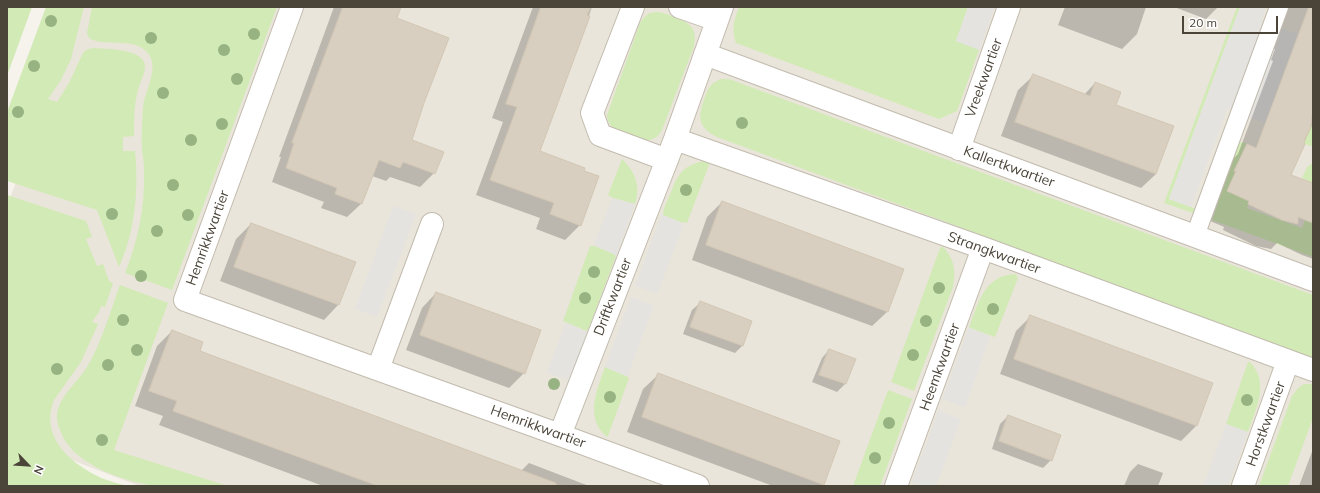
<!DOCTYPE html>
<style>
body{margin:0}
#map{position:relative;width:1320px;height:493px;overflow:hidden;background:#f6f3ec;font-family:Mulish,sans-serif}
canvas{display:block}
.frame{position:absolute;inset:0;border:8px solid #4b4439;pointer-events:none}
.north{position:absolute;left:8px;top:445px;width:40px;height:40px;-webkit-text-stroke:3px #fff;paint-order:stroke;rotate:115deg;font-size:11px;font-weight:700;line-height:16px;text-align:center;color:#4b4439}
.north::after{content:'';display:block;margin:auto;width:14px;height:18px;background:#4b4439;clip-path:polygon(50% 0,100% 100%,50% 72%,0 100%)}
.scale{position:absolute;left:1182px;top:16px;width:96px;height:18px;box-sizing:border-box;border:2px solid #4b4439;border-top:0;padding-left:5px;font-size:12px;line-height:14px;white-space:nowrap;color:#4b4439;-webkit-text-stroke:3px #fff;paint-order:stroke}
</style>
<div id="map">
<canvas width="1320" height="493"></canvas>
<div class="frame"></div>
<div class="north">N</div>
<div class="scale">20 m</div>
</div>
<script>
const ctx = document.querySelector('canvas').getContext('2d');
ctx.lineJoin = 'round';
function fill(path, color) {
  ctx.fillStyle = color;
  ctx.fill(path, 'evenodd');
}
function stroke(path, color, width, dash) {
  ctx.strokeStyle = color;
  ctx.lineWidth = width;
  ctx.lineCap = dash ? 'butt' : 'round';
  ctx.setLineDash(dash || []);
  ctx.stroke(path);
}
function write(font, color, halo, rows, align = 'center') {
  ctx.font = font + ' Mulish,sans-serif';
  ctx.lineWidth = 3;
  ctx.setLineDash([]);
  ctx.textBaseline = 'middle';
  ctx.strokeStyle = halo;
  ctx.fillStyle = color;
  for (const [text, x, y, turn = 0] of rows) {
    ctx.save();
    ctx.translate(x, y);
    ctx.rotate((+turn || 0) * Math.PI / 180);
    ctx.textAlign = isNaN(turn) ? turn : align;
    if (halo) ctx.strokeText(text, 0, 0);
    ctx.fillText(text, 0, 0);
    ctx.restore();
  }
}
fill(new Path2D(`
 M82,7H1313V486H139L7,435V206Z`), '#eae5da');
fill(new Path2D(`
 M7,7H32L7,76Z
 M46,7H84L71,59L61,80L48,99L57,102L69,83L82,55C85,50 87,49 93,48C105,49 144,48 145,66C145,74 140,82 138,90C134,105 134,121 134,136L123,137V151H135C139,189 135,232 119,267L97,210L7,181V112Z
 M92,7H277L172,290L125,273C138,241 145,207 144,172C144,164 143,157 142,150C141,136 142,122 143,108C144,91 161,67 147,52C131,36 106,48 89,38L87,33Z
 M739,7H968L956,41L978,49L979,50L957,111L939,119L736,43C731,30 734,20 739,7Z
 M1237,7H1240L1169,199L1196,209L1193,213L1164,203Z
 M658,12C665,13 670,15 676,18C692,24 697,29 694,46L662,130C654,145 642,140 629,135C618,132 608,128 607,115L640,23C645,15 649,12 658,12Z
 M721,79H729L1313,295V358L717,137C699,128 697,118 704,100C707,90 710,83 721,79Z
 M1313,117V147L1303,143Z
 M1239,142L1246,143L1228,191L1250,199L1247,208L1302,228L1305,220L1313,223V257L1212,220Z
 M622,159C635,171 641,187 635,204L613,198L608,195Z
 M704,161H709V165L687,223L683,222V223L663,215C663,209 666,203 669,197C677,177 680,166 704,161Z
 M1313,163V183L1302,178L1307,167Z
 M7,195L86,221L92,237L86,239L97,266L103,264L109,281L113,283L105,307L101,306L99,312L92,322L98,324L81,362L54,400C39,438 72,465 104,479C112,482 120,484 128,486H7Z
 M590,246H595L614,254L616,256L588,330L586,331L563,321Z
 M942,246C955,259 956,271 953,287L914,391L891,382L940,248Z
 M1016,274L1018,278L995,337L970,328L969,327C979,302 984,275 1016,274Z
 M120,285L168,303L114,450L228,486C212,486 196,486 179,486C172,486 163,487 155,486C123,481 71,464 60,430C57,423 56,417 58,409C63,393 78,381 87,367C102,342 110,312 120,285Z
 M1248,362H1250C1270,383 1256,409 1248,432L1226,424Z
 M605,367L626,376L629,378L608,436L607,437C584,418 597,390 605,367Z
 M1304,384H1313V418L1288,486H1259L1292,396L1298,388Z
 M888,390L912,399L880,486H853Z`), '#d2eab5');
fill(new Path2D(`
 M968,7H995L979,50L956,41Z
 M1240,7H1266L1261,20L1308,38L1275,127L1227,109L1191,207L1169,199Z
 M612,198L635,204L616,256L614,254L595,246L594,244Z
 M393,206L416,214L377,317L355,309Z
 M662,213L663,215L684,224L658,292L656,293L635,286Z
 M631,297L653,305V307L628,375L626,376L605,367Z
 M567,323L586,331L588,329L569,382L568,380L548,373V370L565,324Z
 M969,327L972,329L990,336V337L966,405L963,407L945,400H942Z
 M939,409L941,411L961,419L936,486H926L912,482Z
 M1226,424L1248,432L1228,486H1203Z`), '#e5e3e0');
fill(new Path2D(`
 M334,7H400L396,18L423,102L411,141L434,173L420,187L390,177L386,181L372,176L361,204L347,217L321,208L324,202L272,182L281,157H279Z
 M533,7H592L539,152L580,225L565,240L536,229L540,218L476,195L503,122L492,118Z
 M1065,7H1146L1137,34L1122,49L1058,25Z
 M1174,7H1218L1206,19Z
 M1279,7H1313V123L1289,175L1313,184V259L1302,255L1277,243L1271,249L1256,246L1223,230L1224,227L1201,217L1221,171L1238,154L1273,61L1271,60L1275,49L1269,47Z
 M1033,76L1084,95L1095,83L1114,105L1156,174L1141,188L1001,136L1018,90Z
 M722,202L887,312L872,326L692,260L707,217Z
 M251,224L354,262L338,305L324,320L220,281L236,239Z
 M436,293L524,373L509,388L406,350L422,308Z
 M700,303L743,345L735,353L683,334L692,310Z
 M1030,317L1212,383L1196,426L1181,441L1000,374L1016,331Z
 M172,331L199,352L521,471L529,463L589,486H323L159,425L163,416L135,406L157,346Z
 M829,350L855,360L845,384L837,392L812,382L822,358Z
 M658,375L823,484L821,486H773L627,432L643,389Z
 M1008,416L1051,460L1043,468L992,449L1000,424Z
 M1313,449V486H1299Z
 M1138,464L1163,473L1158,486H1124L1130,472Z`), '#0003');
const building = new Path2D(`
 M343,7H401L397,18L449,38L424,103L412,140L444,152L435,174L403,162L400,168L379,160L362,204L335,194L337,188L286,168L294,143H292Z
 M541,7H591L587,15L590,16L540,151L585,168L584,171L599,176L581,226L550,214L554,203L490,180L517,107L506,104Z
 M1309,7H1313V108L1311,127L1305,139L1304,143L1305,144L1291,175L1313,183V223L1298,217V224L1282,220L1248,204L1249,201L1227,191L1236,171H1234L1247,144L1256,148Z
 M1033,74L1090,96L1095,82L1121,92L1116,105L1174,126L1156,174L1015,122Z
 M722,201L904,269L888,312L706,245Z
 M251,223L356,262L339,305L234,267Z
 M436,292L541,330L525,374L420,335Z
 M700,301L752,321L743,346L690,327Z
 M1030,315L1213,383L1197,426L1014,359Z
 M172,330L203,342L200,351L556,483V486H378L173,411L177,401L149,391Z
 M829,349L856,359L846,384L819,375Z
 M658,373L840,441L824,485L642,417Z
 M1008,415L1061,435L1052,461L999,441Z`);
fill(building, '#d8cfc1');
stroke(building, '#d3c7b4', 1);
const lane = new Path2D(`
 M1195,236L1279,7`);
const street = new Path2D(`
 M292,7L185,300L560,435L698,486
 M633,7L592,113L600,135L667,160
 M680,7L717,20
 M705,54L1313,280
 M675,139L983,248L1313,370
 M959,149L1009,7
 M378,369L432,224
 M560,435L675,139L722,7
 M896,486L983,248
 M1243,486L1288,361`);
stroke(lane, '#c2bbae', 20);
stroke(street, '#c2bbae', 24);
stroke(lane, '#fff', 18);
stroke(street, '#fff', 22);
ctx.fillStyle = '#97b381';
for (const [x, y] of [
 [51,21],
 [254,34],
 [151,38],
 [224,50],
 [34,66],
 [237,79],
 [163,93],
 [18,112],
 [742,123],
 [222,124],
 [191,140],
 [173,185],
 [686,190],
 [112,214],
 [188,215],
 [157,231],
 [594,272],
 [141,276],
 [939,288],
 [585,298],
 [993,309],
 [123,320],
 [926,321],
 [137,350],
 [913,355],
 [108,365],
 [57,369],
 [554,384],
 [610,397],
 [1247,400],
 [889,423],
 [102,440],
 [875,458]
]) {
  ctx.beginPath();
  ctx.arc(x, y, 6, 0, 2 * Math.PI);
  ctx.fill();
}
write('14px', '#4b4439', '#fff', [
 ["Vreekwartier",984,78,-70],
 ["Kallertkwartier",1009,167,20],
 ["Hemrikkwartier",208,238,-70],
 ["Strangkwartier",994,253,20],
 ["Driftkwartier",613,297,-69],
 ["Heemkwartier",940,367,-70],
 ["Horstkwartier",1266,424,-70],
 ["Hemrikkwartier",538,427,20]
]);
</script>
